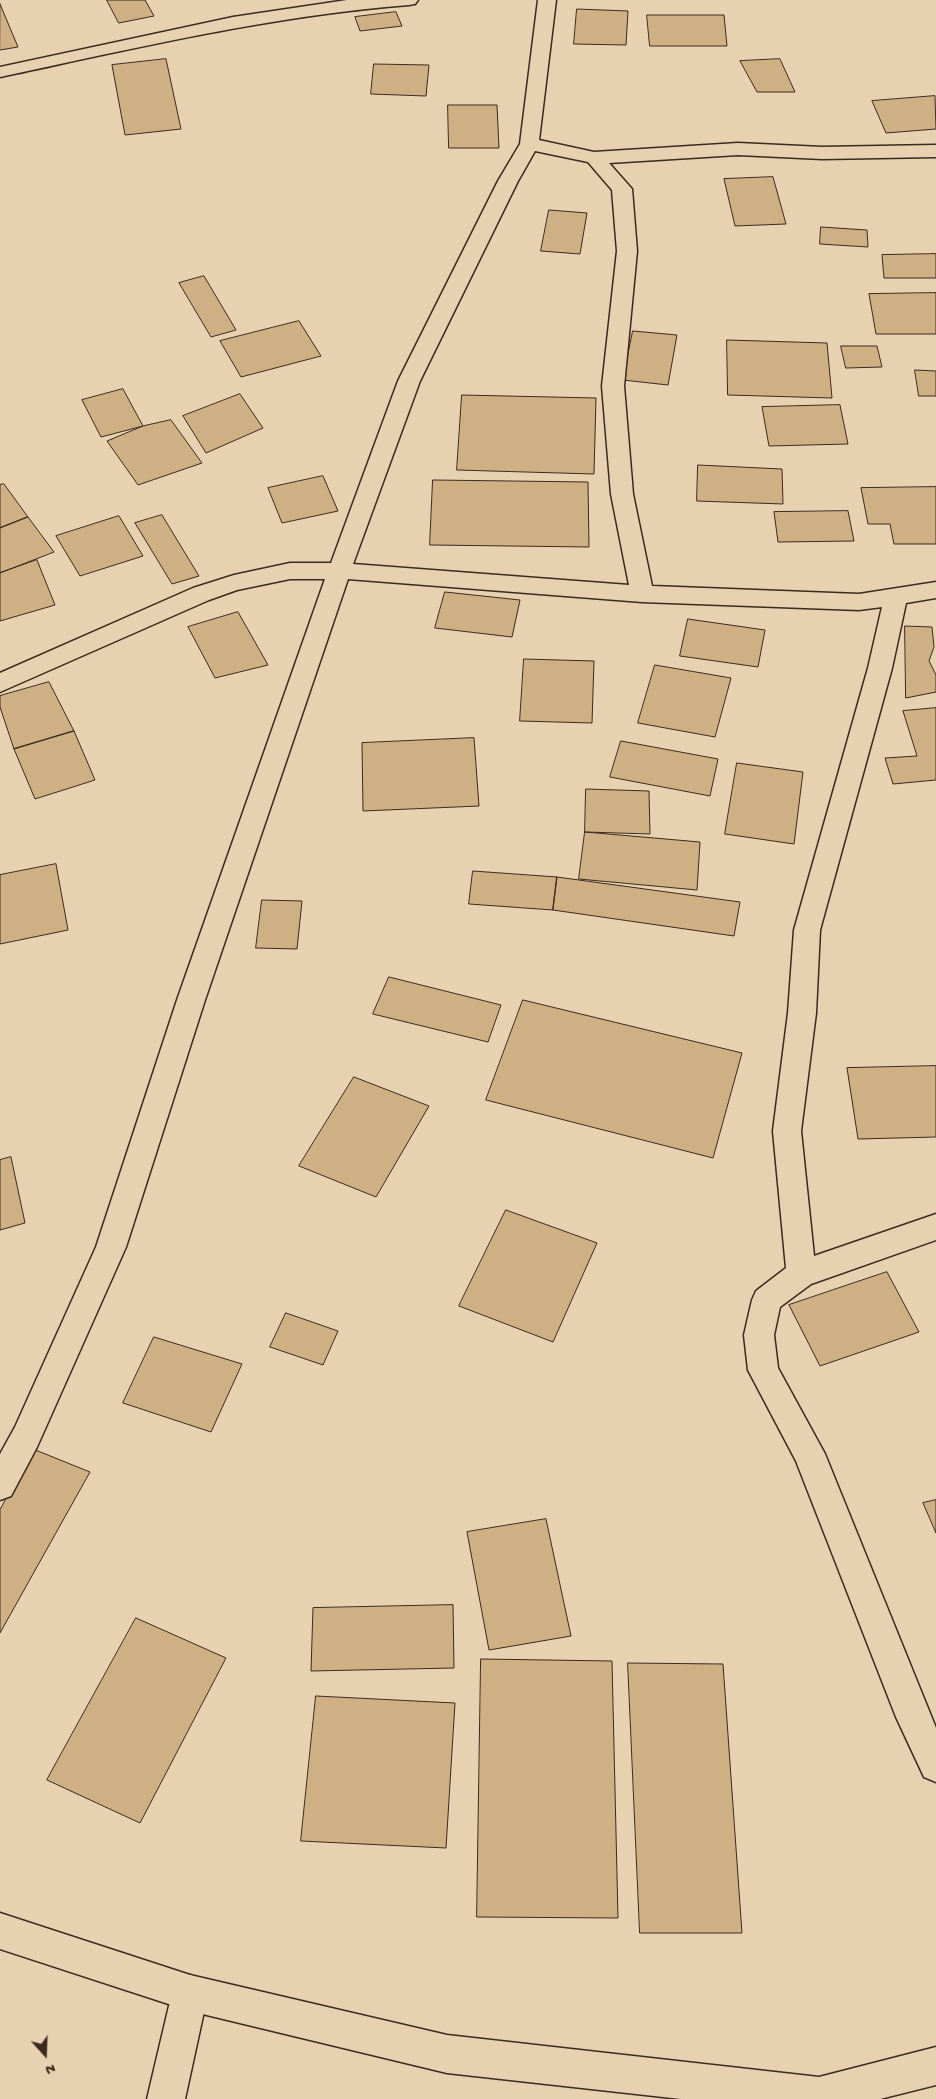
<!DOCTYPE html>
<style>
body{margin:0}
#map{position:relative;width:936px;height:2099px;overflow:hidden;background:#e8d1b1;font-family:"Gochi Hand",sans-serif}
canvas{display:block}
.north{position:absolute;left:20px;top:2029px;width:50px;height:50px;-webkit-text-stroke:4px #e8d1b1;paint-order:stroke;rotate:160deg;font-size:14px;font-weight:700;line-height:20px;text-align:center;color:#3b2a1e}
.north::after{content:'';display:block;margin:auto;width:18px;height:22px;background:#3b2a1e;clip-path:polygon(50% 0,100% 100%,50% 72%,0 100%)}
</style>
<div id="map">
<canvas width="936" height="2099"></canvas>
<div class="north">N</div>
</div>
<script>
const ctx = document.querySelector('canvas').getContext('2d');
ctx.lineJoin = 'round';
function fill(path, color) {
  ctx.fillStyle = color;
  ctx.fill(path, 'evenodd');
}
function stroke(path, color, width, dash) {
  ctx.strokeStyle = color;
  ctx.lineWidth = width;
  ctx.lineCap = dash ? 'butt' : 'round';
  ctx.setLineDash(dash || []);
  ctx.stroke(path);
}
const building = new Path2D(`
 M107,0H145L154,16L119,23Z
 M0,4L18,47L0,50Z
 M577,9L628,11L626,45L574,44Z
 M396,12L402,26L360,31L355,17Z
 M647,15H724L727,46H650Z
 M166,59L181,129L125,135L112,65Z
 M780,59L795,92H757L740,61Z
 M374,64L429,65L426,96L371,94Z
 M935,96L936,129L886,133L872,101Z
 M448,105H497L499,148H449Z
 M773,177L786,224L735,226L724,179Z
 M549,210L587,213L580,254L541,251Z
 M821,227L867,230L868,247L820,244Z
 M936,254V278H884L882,255Z
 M204,276L236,330L211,337L179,283Z
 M936,293V334H876L869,294Z
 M299,321L321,356L241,377L220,341Z
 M633,331L677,335L668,385L623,380Z
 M727,340L827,343L832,398L728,395Z
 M841,346H877L882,367L846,368Z
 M915,370L936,371V396H919Z
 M123,389L143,426L101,437L82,400Z
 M240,394L263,428L206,453L183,416Z
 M462,395L596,398L594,474L457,470Z
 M840,405L848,444L769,446L762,407Z
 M171,420L202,463L138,485L107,441L143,426Z
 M698,465L782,469L783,504L697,501Z
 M323,476L338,511L282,523L268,488Z
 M433,480L588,482L589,547L430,545Z
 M4,484L28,517L0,528V485Z
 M936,487V544H894L890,524H868L861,488Z
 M848,511L854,541L778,542L774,512Z
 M162,515L199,576L172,584L135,523Z
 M119,516L143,556L80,576L56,536Z
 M28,517L54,552L0,573V528Z
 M37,560L55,605L0,621V573Z
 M445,592L520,600L512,637L435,628Z
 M238,612L268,665L215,678L188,627Z
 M688,619L765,630L758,667L680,656Z
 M905,626L932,627L934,647L929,661L936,675V692L906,698Z
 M524,659L594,661L592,723L520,721Z
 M655,665L731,678L715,737L638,723Z
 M49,682L74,731L14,749L0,707V696Z
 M936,708V780L893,784L885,758L917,756L903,711Z
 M74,731L95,780L35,799L14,749Z
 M474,738L479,806L363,811L362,743Z
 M621,741L718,759L710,796L610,777Z
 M737,763L803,772L794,844L725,834Z
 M586,789L649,791L650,834L585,832Z
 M585,832L700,842L697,890L579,879Z
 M56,864L68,930L0,944V875Z
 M473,871L557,877L553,910L469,904Z
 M557,877L740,902L734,936L553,910Z
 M262,900L302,901L297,949L256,948Z
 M389,977L501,1005L488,1042L373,1014Z
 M523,1000L742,1053L713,1158L486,1100Z
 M936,1066V1137L858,1139L847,1068Z
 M354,1077L429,1106L376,1197L299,1166Z
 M11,1157L25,1223L0,1230V1160Z
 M506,1210L597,1243L553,1342L459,1306Z
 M887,1272L919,1332L820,1366L789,1305Z
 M286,1313L338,1331L323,1365L270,1347Z
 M154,1337L242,1364L211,1432L123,1403Z
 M33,1449L90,1472L0,1633V1510Z
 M936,1500V1533L923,1503Z
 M546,1519L571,1636L489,1650L467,1532Z
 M453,1605L454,1668L311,1671L313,1608Z
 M136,1618L226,1658L140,1823L47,1780Z
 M481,1659L612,1661L618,1918L477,1917Z
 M628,1663L723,1664L742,1933H640Z
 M316,1696L455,1703L446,1848L301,1841Z`);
fill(building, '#cfaf84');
stroke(building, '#3b2a1e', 1);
const street = new Path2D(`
 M347,0H418L415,4L409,5C270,16 136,48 0,77V67L233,17Z
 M538,0H556L539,140L594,152L738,143L822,147L936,145V157L822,159L738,155L609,163L632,189L637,251L624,386L633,494L652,586L859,594L936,582V598L906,603L892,668L820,930L816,1013L801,1131L814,1256L936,1214V1240L811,1284L780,1307L774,1335L778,1368L825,1454L936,1728V1782L924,1777L896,1717L796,1461L748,1370L744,1335L752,1300L756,1291L786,1268L773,1131L788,1013L794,930L868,668L882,607L859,610L642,602L348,579L205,1000L126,1247L37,1447L11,1496L0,1500V1454L15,1427L96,1247L177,1000L325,579H290L237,590L209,600L0,692V673L193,588L234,575L290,563H331L398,381L498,181L520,144ZM535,151L588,162L612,190L617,251L602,386L611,494L629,585L353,564L420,381L518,181Z
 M190,1975L203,1980L208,1993L185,2099H147L172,1993L177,1980Z`);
const secondary = new Path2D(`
 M0,1913L190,1975L447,2035L819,2077L936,2047V2085L880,2099H681L447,2073L190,2011L0,1949Z`);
stroke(street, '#3b2a1e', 3);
stroke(secondary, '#3b2a1e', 3);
fill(street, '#e8d1b1');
fill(secondary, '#e8d1b1');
</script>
